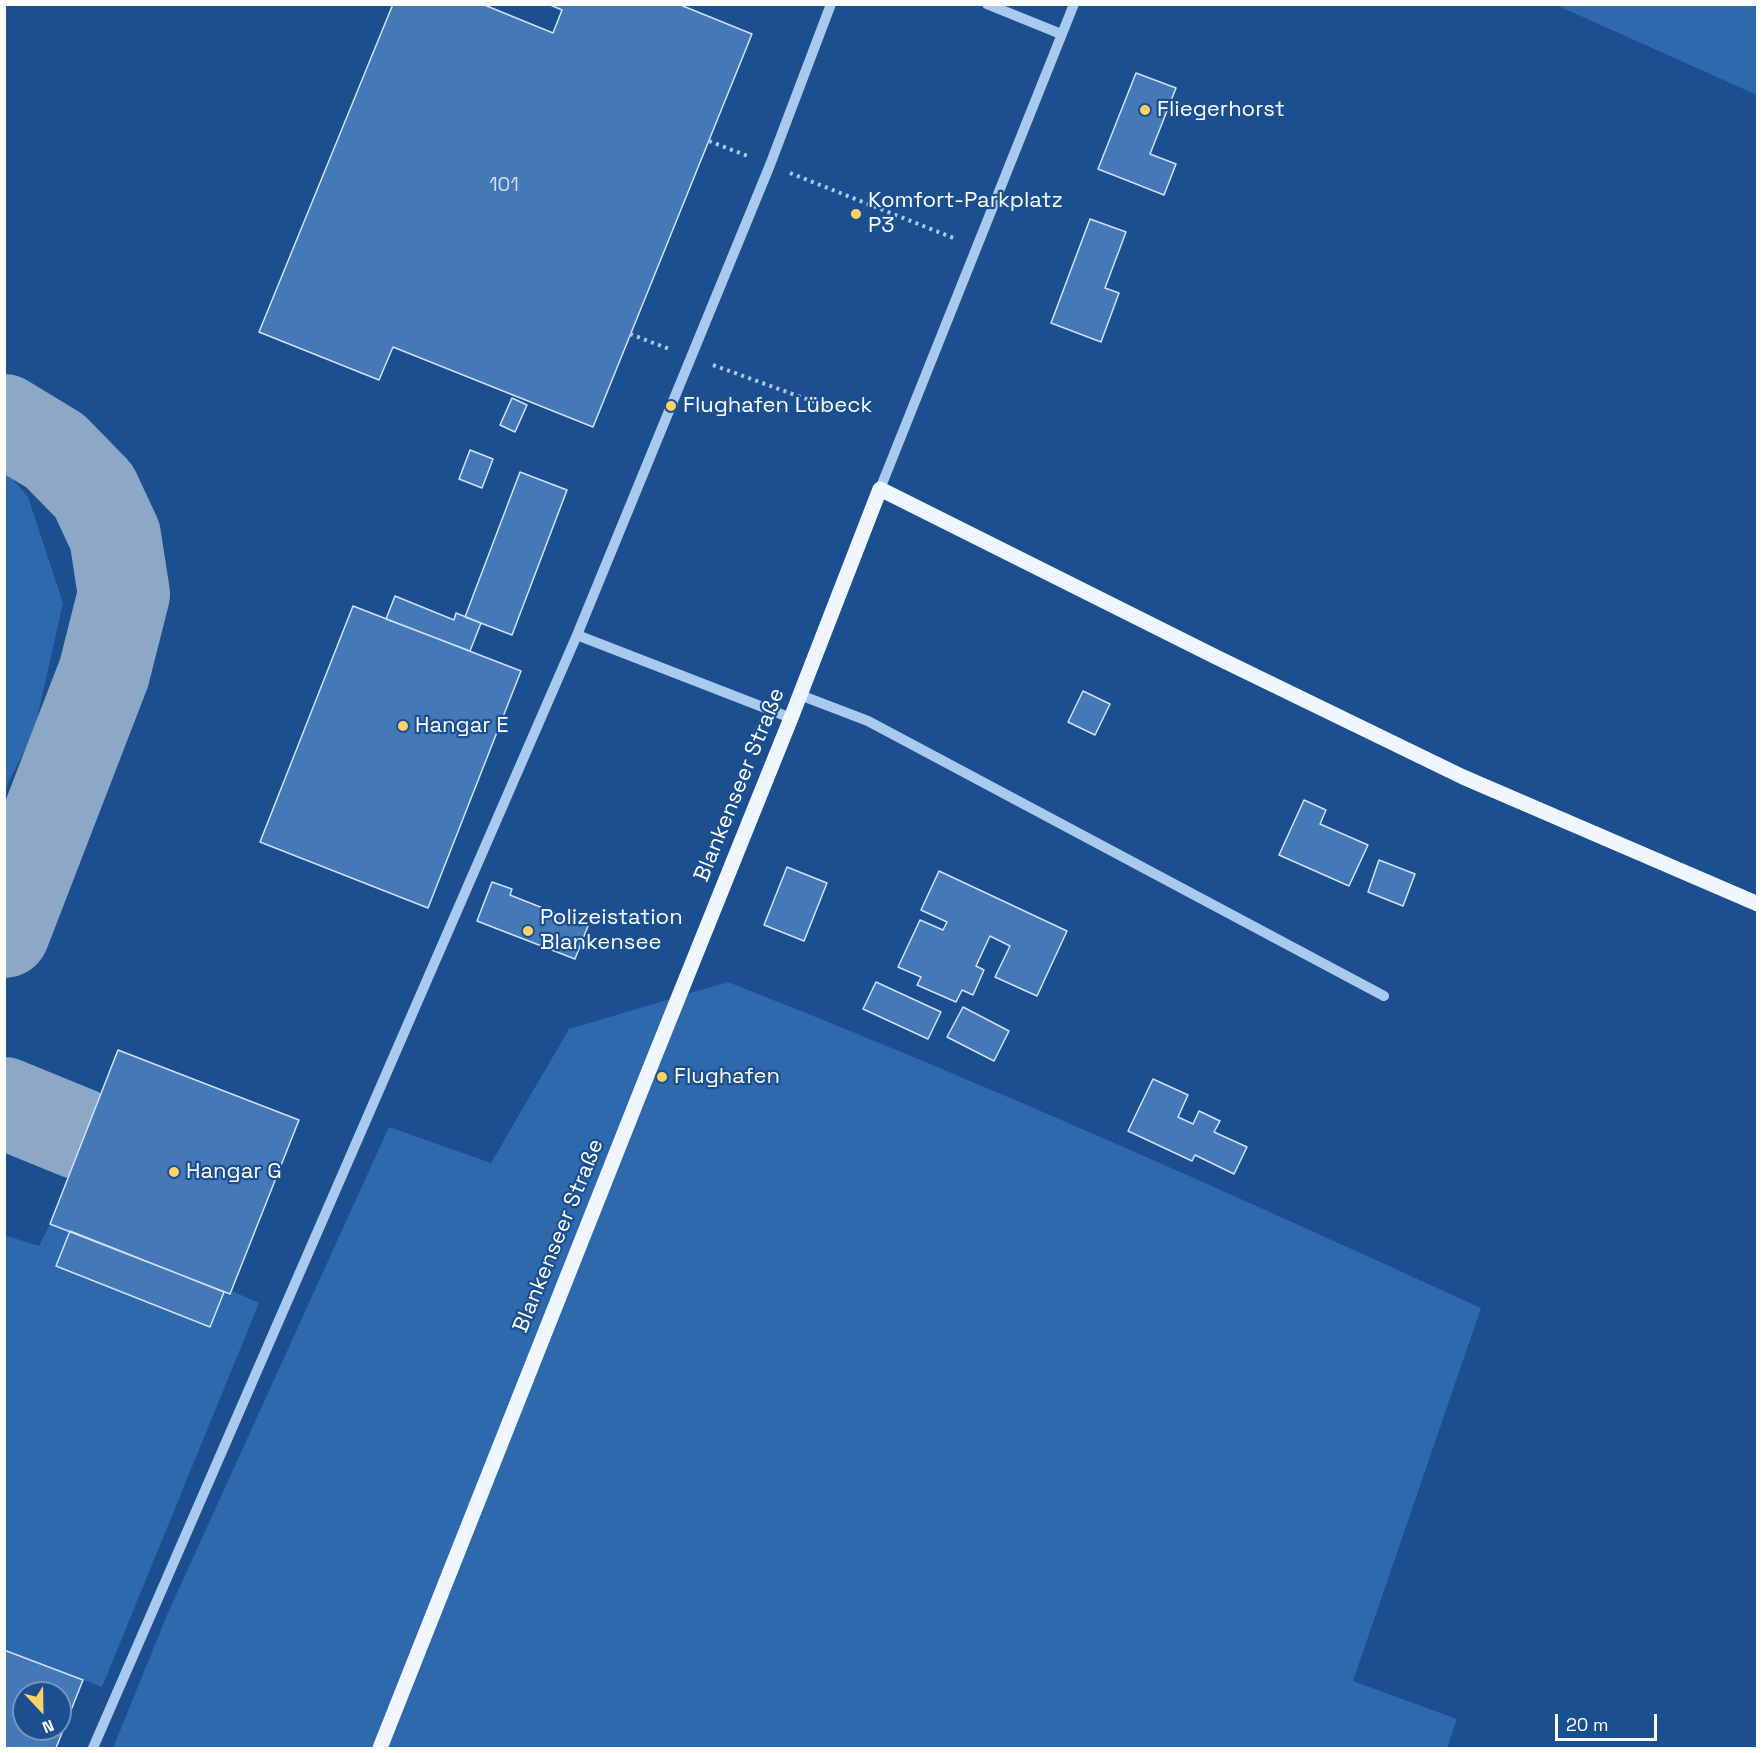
<!DOCTYPE html>
<meta charset="utf-8">
<style>
body{margin:0}
#map{position:relative;width:1762px;height:1753px;overflow:hidden;background:#1b4f8f;font-family:"Space Grotesk",sans-serif}
canvas{display:block}
.frame{position:absolute;inset:0;border:6px solid #fff;pointer-events:none}
.north{position:absolute;left:12px;top:1681px;width:60px;height:60px;box-sizing:border-box;background:#1b4f8f;border:2px solid #7695bc;border-radius:50%;rotate:158deg;font-size:16px;font-weight:700;line-height:24px;text-align:center;color:#fff}
.north::after{content:'';display:block;margin:auto;width:21px;height:27px;background:#ffd166;clip-path:polygon(50% 0,100% 100%,50% 72%,0 100%)}
.scale{position:absolute;left:1555px;top:1714px;width:102px;height:27px;box-sizing:border-box;border:3px solid #fff;border-top:0;padding-left:8px;font-size:18px;line-height:21px;white-space:nowrap;color:#fff;-webkit-text-stroke:4px #1b4f8f;paint-order:stroke}
</style>
<div id="map">
<canvas width="1762" height="1753"></canvas>
<div class="frame"></div>
<div class="north">N</div>
<div class="scale">20 m</div>
</div>
<script>
const ctx = document.querySelector('canvas').getContext('2d');
ctx.lineJoin = 'round';
function fill(path, color) {
  ctx.fillStyle = color;
  ctx.fill(path, 'evenodd');
}
function stroke(path, color, width, dash) {
  ctx.strokeStyle = color;
  ctx.lineWidth = width;
  ctx.lineCap = dash ? 'butt' : 'round';
  ctx.setLineDash(dash || []);
  ctx.stroke(path);
}
function write(font, color, halo, rows, align = 'center') {
  ctx.font = font + ' "Space Grotesk",sans-serif';
  ctx.lineWidth = 4.5;
  ctx.setLineDash([]);
  ctx.textBaseline = 'middle';
  ctx.strokeStyle = halo;
  ctx.fillStyle = color;
  for (const [text, x, y, turn = 0] of rows) {
    ctx.save();
    ctx.translate(x, y);
    ctx.rotate((+turn || 0) * Math.PI / 180);
    ctx.textAlign = isNaN(turn) ? turn : align;
    if (halo) ctx.strokeText(text, 0, 0);
    ctx.fillText(text, 0, 0);
    ctx.restore();
  }
}
fill(new Path2D(`
 M1556,5H1757V95Z
 M5,470L28,497L63,603L34,732L5,789Z
 M728,982C983,1082 1232,1194 1481,1308L1353,1681L1457,1719L1447,1748H113L167,1615L389,1127L491,1163L569,1029Z
 M50,1224L70,1231L56,1266L210,1327L224,1292L230,1294L232,1291L259,1303L102,1687L5,1650L4,1235L39,1246Z`), '#2e69ad');
stroke(new Path2D(`
 M4,420L55,451L94,491L115,536L124,594L104,673L4,932
 M4,1103L80,1134`), '#8da7c7', 92);
const building = new Path2D(`
 M393,4H482L553,33L562,10L548,4H678L752,34L593,427L393,347L379,380L259,332Z
 M1136,73L1176,88L1150,154L1176,164L1164,195L1098,169Z
 M1090,219L1126,232L1105,288L1119,293L1101,342L1051,323Z
 M512,398L527,405L515,432L500,425Z
 M470,450L493,459L482,488L459,479Z
 M520,472L567,490L512,635L465,617Z
 M395,596L454,620L456,613L481,623L470,651L386,619Z
 M353,606L521,671L428,908L260,842Z
 M1083,691L1110,704L1095,735L1068,722Z
 M1304,800L1326,810L1320,824L1368,845L1349,886L1279,855Z
 M1379,860L1415,874L1403,906L1368,892Z
 M787,867L827,883L804,941L764,925Z
 M939,871L1067,931L1037,996L995,977L1010,946L990,936L976,966L984,970L973,995L962,990L956,1002L917,985L921,977L898,967L920,920L943,930L947,922L921,910Z
 M492,882L512,889L510,895L588,926L575,959L477,921Z
 M876,982L941,1012L928,1039L863,1009Z
 M963,1007L1009,1031L994,1061L947,1037Z
 M118,1050L299,1120L230,1294L50,1224Z
 M1153,1079L1188,1095L1178,1117L1193,1124L1199,1111L1220,1121L1214,1132L1247,1147L1234,1174L1195,1155L1192,1161L1128,1131Z
 M70,1231L224,1292L210,1327L56,1266Z
 M4,1650L83,1680L56,1748H4ZM24,1693H60V1729H24Z`);
fill(building, '#4478b7');
stroke(building, '#cfe3fa', 1.5);
stroke(new Path2D(`
 M709,141L750,157
 M790,173L956,239
 M630,334L672,350
 M713,365L831,408`), '#a9c9ee', 4, [3, 4.5]);
stroke(new Path2D(`
 M987,4L1061,34
 M880,489L1074,4
 M577,635L791,718
 M800,695L868,721L1384,996
 M93,1748L577,635L770,165L831,4`), '#a9c9ee', 10);
stroke(new Path2D(`
 M380,1748L650,1068L791,718L880,489L1216,657L1463,777L1758,904`), '#f0f6ff', 15);
for (const [x, y, r, color] of [
 [1145,110,6,"#ffd166"],
 [856,214,6,"#ffd166"],
 [671,406,6,"#ffd166"],
 [403,726,6,"#ffd166"],
 [528,931,6,"#ffd166"],
 [662,1077,6,"#ffd166"],
 [174,1172,6,"#ffd166"]
]) {
  const dot = new Path2D();
  dot.arc(x, y, r, 0, 2 * Math.PI);
  ctx.fillStyle = color;
  ctx.fill(dot);
  stroke(dot, '#1b4f8f', 2);
}
write('20px', '#d0dded', null, [
 ["101",504,186]
]);
write('22px', '#fff', '#1b4f8f', [
 ["Fliegerhorst",1157,110],
 ["Komfort-Parkplatz",868,201],
 ["P3",868,226],
 ["Flughafen Lübeck",683,406],
 ["Hangar E",415,726],
 ["Polizeistation",540,918],
 ["Blankensee",540,943],
 ["Flughafen",674,1077],
 ["Hangar G",186,1172]
], 'left');
write('22px', '#fff', '#1b4f8f', [
 ["Blankenseer Straße",740,785,-68],
 ["Blankenseer Straße",559,1236,-68]
]);
</script>
